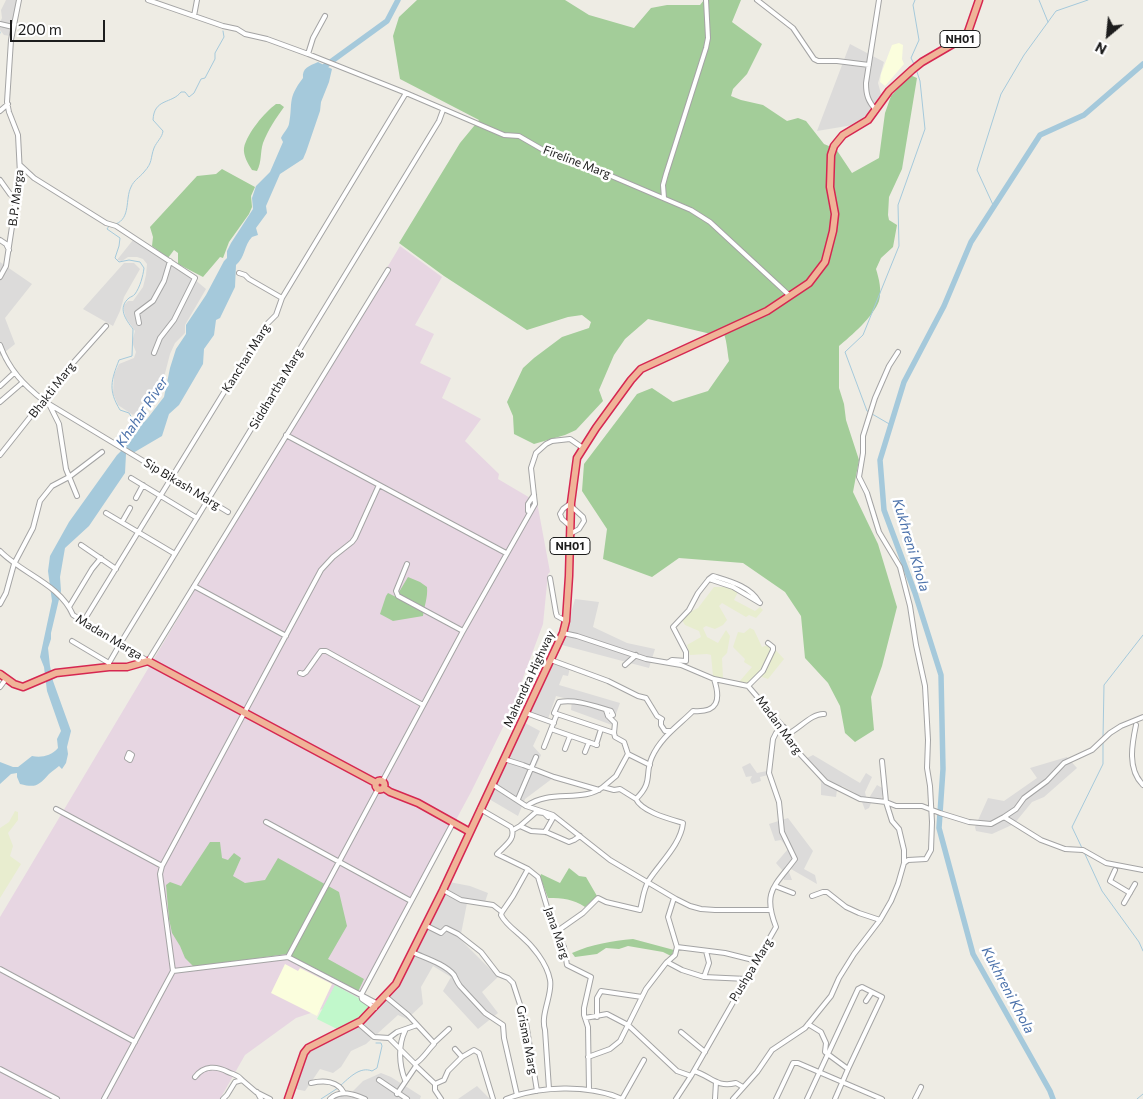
<!DOCTYPE html>
<style>
body{margin:0}
#map{position:relative;width:1143px;height:1099px;overflow:hidden;background:#eeece4;font-family:Commissioner,sans-serif}
canvas{display:block}
.north{position:absolute;left:1083px;top:10px;width:50px;height:50px;-webkit-text-stroke:4px #fff;paint-order:stroke;rotate:208deg;font-size:14px;font-weight:700;line-height:20px;text-align:center;color:#1d1d1d}
.north::after{content:'';display:block;margin:auto;width:18px;height:22px;background:#1d1d1d;clip-path:polygon(50% 0,100% 100%,50% 72%,0 100%)}
.scale{position:absolute;left:10px;top:20px;width:95px;height:22px;box-sizing:border-box;border:2px solid #1d1d1d;border-top:0;padding-left:6px;font-size:15px;line-height:18px;white-space:nowrap;color:#1d1d1d;-webkit-text-stroke:4px #fff;paint-order:stroke}
</style>
<div id="map">
<canvas width="1143" height="1099"></canvas>
<div class="north">N</div>
<div class="scale">200 m</div>
</div>
<script>
const ctx = document.querySelector('canvas').getContext('2d');
ctx.lineJoin = 'round';
function fill(path, color) {
  ctx.fillStyle = color;
  ctx.fill(path, 'evenodd');
}
function stroke(path, color, width, dash) {
  ctx.strokeStyle = color;
  ctx.lineWidth = width;
  ctx.lineCap = dash ? 'butt' : 'round';
  ctx.setLineDash(dash || []);
  ctx.stroke(path);
}
function write(font, color, halo, rows, align = 'center') {
  ctx.font = font + ' Commissioner,sans-serif';
  ctx.lineWidth = 5;
  ctx.setLineDash([]);
  ctx.textBaseline = 'middle';
  ctx.strokeStyle = halo;
  ctx.fillStyle = color;
  for (const [text, x, y, turn = 0] of rows) {
    ctx.save();
    ctx.translate(x, y);
    ctx.rotate((+turn || 0) * Math.PI / 180);
    ctx.textAlign = isNaN(turn) ? turn : align;
    if (halo) ctx.strokeText(text, 0, 0);
    ctx.fillText(text, 0, 0);
    ctx.restore();
  }
}
fill(new Path2D(`
 M6,0H17L10,36L4,35L0,30V22L2,18L1,10Z
 M850,44L884,62L878,83L881,94L862,120L853,125L817,131Z
 M133,240L194,279L206,289L185,325V333L175,343L170,354L163,381L146,403L133,415L118,405L113,393L114,375L119,364L134,358L136,352L132,342L135,331L126,318L124,311V305L128,301H133L143,287L146,275L147,264L143,259L137,257H128L122,261L117,260Z
 M0,262L32,284L5,318L15,344L0,356Z
 M124,263H134L140,269L124,297L120,311L113,326L83,309Z
 M575,599L599,602L593,627L627,643L655,649L649,668L562,645Z
 M554,663L570,668L568,676L563,675L559,685L620,703L612,725L571,710L572,700L556,696L548,719L530,713Z
 M525,723L540,731L533,746L541,755L534,771L553,778L525,799L518,816L489,799Z
 M813,755L860,783L866,773L872,777L865,792L866,797L869,798L877,785L884,789L881,800L873,798L869,808L865,810L862,802L854,798L855,793L842,786L837,790L836,797L821,795V782L807,758Z
 M1067,757L1077,768L1044,797L1032,802L1014,824L992,834L976,831L975,827L988,798L1004,801L1037,778L1030,768Z
 M750,763L757,773L767,771L768,775L760,777L761,781L752,784L750,780L752,776L746,777L742,767Z
 M788,818L813,851L804,869L815,875L817,884L791,869L789,872L792,880H784L782,870L776,863L788,849L781,840L775,841L769,824Z
 M449,882L470,886L488,893L485,902L468,898L460,939L498,977L482,992L498,1013L478,1029L443,991L451,977L433,966L421,987L423,1004L407,1019L398,1015L366,1044L351,1051L341,1067L333,1073L320,1069L305,1091L295,1089L308,1051L353,1029L365,1021L397,987Z
 M381,1073L391,1077L421,1096L420,1099H331L352,1092L363,1081Z
 M477,1086L490,1099H458Z`), '#dcdbda');
fill(new Path2D(`
 M400,246L442,277L415,325L434,334L420,363L451,378L442,398L481,419L465,441L499,474L498,479L537,502L550,572L548,574L543,624L510,713L471,792L361,996L296,1018L245,1055L220,1099H0V917Z`), '#e7d6e2');
fill(new Path2D(`
 M899,43L903,45L902,59L904,64L885,86L880,82L881,74L892,45Z
 M285,964L298,971L300,968L332,984L317,1016L271,993Z`), '#fbfedd');
fill(new Path2D(`
 M714,587H727L738,592L734,600L755,611L760,607L763,610L756,618L749,615L746,617L722,603L719,606L727,620L723,625L715,629L706,626L703,628L707,637L718,643L726,630L730,636L727,653L722,658L723,679L713,676L711,655L707,654L690,655L687,645L701,637L699,631L685,625L682,620L692,611L698,608Z
 M750,628L754,630L762,647L770,644L784,659L768,679L759,676L752,685L739,682L752,667L744,662L745,659L733,647L738,632L744,633Z
 M15,811L18,812V820L8,833L13,846L10,856L21,864L0,898V828L9,822Z`), '#e8edcf');
fill(new Path2D(`
 M417,0H565L589,15L634,28L651,8L667,5H700L704,0H741L732,22L762,44L747,74L733,89L731,96L741,100L763,105L787,121L798,118L806,121L824,144L836,149L852,173L879,158L885,113L891,96L910,75L917,78L902,169L889,197L888,215L889,220L897,225L893,247L881,258L876,269C879,279 882,290 879,301C874,316 851,336 839,346V388L844,404L846,420L859,460L853,492L878,544L897,607L882,666L871,697L874,730L855,742L845,733L840,706L828,683L805,658L801,616L785,592L743,563L679,558L652,577L603,559L607,529L582,491L584,464L637,394L652,388L673,402L708,391L729,361C727,350 727,339 722,329L711,334L648,319L625,339L614,355L599,390L603,401L576,430L565,435L534,444L514,434L513,416L507,402L523,368L534,358L562,337L589,328L591,322L582,315L568,317L527,330L444,276L399,243L460,143L479,120L400,79L393,36L399,17Z
 M276,104H280L284,107C276,118 268,130 263,143C260,152 262,162 257,171L252,170C248,164 243,155 244,148C247,133 265,112 276,104Z
 M222,169L255,187L251,196L252,207L249,214L229,242L223,258L220,257L203,277L178,264V253L174,250L168,258L152,246L153,237L150,227L197,176L216,174Z
 M408,577L420,582L427,587C428,598 424,606 423,616L393,621L380,614L386,596L388,593L396,597Z
 M210,842H220L222,858L228,860L234,853L241,858L233,876L245,883L265,880L278,858L339,892L347,926L328,959L364,979L358,992L287,954L194,967L185,958L180,946L172,933L169,919L166,885L170,882L181,886Z
 M569,868L579,876L586,877L597,896L585,907C573,899 563,898 548,898L540,877L541,874L560,883Z
 M633,939L674,950L671,956L663,952L628,946L619,949L606,948L597,954L575,957L572,953C592,944 612,941 633,939Z`), '#a3cd99');
fill(new Path2D(`
 M335,985L373,1006L359,1019L337,1029L317,1019Z`), '#c1f8cb');
fill(new Path2D(`
 M318,62L332,69L329,82L321,102L320,111L306,152L303,159L280,174L266,206L267,213L256,228L258,235L252,237C244,245 245,258 236,265L235,287L220,318L216,320L214,335L204,349L203,364L179,405L169,414L162,436L133,453L128,451L126,454L125,473L89,526L65,548L60,577L61,591L51,633V639L48,648L50,666L53,681L71,731L67,747L68,754L66,763L62,769L59,766C56,769 52,771 49,774C38,786 36,788 20,784L17,777V773L11,774L0,784V762L13,767H18L32,756C41,758 51,756 58,748L57,739L61,731L47,691L44,667L40,657L52,601L48,571L50,556L69,522L117,455L124,448L125,439L129,427L131,428L130,436L147,419L164,397L170,368L176,349L186,334V325L206,295L224,261L227,258V251L231,243L253,209L252,198L256,186L270,172L283,142L281,138C283,133 288,129 289,124C293,102 287,99 303,78C302,68 309,66 318,62Z`), '#a5c9db');
stroke(new Path2D(`
 M1039,0L1048,22
 M0,33V32
 M915,66L911,58L919,40L913,5L915,0
 M994,207L977,170L1001,94L1024,55L1056,11L1088,0
 M116,224C131,218 125,199 131,187C134,180 139,178 144,172C153,162 150,159 154,148C157,141 162,138 163,131L153,120C154,98 172,104 181,92H185L189,97L194,93L201,79L205,78L215,59V53L224,37L223,31
 M109,226L107,229L120,238L119,246L115,258L119,262L129,260L140,262L144,268C143,276 140,287 135,294C132,297 132,296 129,298C117,308 126,320 133,329L132,356L119,360C111,381 108,390 120,410L129,413L132,418V425L130,429
 M891,425L867,411L845,352L863,335L899,246L898,205L925,129L920,81L916,69
 M1103,738L1104,685L1143,635
 M1082,848L1072,827L1103,764V742
 M1084,852L1102,891L1139,942L1143,951
 M341,1085C349,1078 360,1066 372,1071L377,1068L382,1046L381,1043H376
 M321,1099L338,1088
 M1137,1099L1143,1094`), '#a5c9db', 1);
stroke(new Path2D(`
 M322,70L325,66L387,21L398,0
 M1053,1099L1050,1091L973,954L939,828L943,769L941,675L915,593L884,510L880,460L904,382L944,306L971,242L1040,135L1084,115L1143,64`), '#a5c9db', 5.5);
const minor = new Path2D(`
 M148,0L223,26L237,29L245,34L267,39L308,54L406,93L504,135L519,136L545,151L576,161L691,210L710,222L790,296
 M757,0L793,28L814,59L818,61H837L869,65
 M194,16L197,0
 M0,24L13,27
 M308,54L313,38L325,16
 M876,110C868,101 866,95 866,83L879,0
 M0,111L8,104
 M20,165L34,178L106,223L116,226L195,278L174,320L160,338L154,353
 M0,180L10,194L17,199
 M664,198L663,185L666,174L706,48L708,38L706,0
 M0,240L6,244L9,250
 M239,273L245,275L249,279L282,298
 M0,277L6,266L20,174L18,135L9,112L7,102L11,40L19,0
 M139,323L137,313L153,301L164,281L170,261
 M0,345C9,370 24,385 44,401L228,512
 M0,386L14,373
 M0,402L22,383
 M49,404L59,424L66,469L77,496
 M286,435L506,553
 M0,455L73,363L106,326
 M131,478L197,518
 M136,498L143,485
 M528,511V504L534,495
 M106,513L175,554
 M122,522L130,508
 M570,526L562,519L560,514L563,509L571,503
 M570,534L579,529L584,521L583,517L571,506
 M81,545L116,569
 M0,551C22,574 60,584 73,615L148,661L388,270
 M407,564L396,591L398,596L463,631
 M550,578L556,613L557,616L566,621
 M709,579L713,576C729,581 750,586 759,602
 M194,586L286,636
 M0,604L6,593L14,564L33,528L40,501L52,486L69,477L102,452
 M69,607L92,569L101,558
 M83,622L264,327L276,315L282,298L406,93
 M563,633L577,636L646,659L681,665L714,679L748,686L785,729L799,753L826,782L860,799L886,802L896,806H922L940,813L969,822L991,824L1004,817L1016,809L1024,798L1047,781L1064,763L1092,750L1110,733L1121,726L1143,717
 M72,641L109,663
 M551,660L608,681L638,696L646,698L657,716L662,719L661,720V725L665,731H671
 M669,662L672,660L686,661V652L673,627L689,610L698,593L709,579L733,587L760,603
 M625,665L636,655
 M109,667V663L120,644L439,121L443,110
 M300,673L303,674L306,672L321,651H326L423,705
 M748,686L763,671L773,650V647L768,643
 M0,687L6,679
 M606,710L608,716L615,723L614,733L615,737L624,742L628,754L650,765
 M526,713L554,723
 M608,716L613,715L611,711C594,706 577,699 559,702L554,713L614,733
 M1136,725C1132,744 1127,769 1143,785
 M551,729L597,745
 M788,734C799,729 812,713 824,714
 M596,745L601,729
 M544,747L557,714
 M565,749L570,736
 M585,752L589,742
 M129,753L132,755L130,760L127,758Z
 M504,759L523,765L554,777L599,790
 M882,761L886,802L892,821L899,829L904,850V862
 M382,782L462,633L535,504L531,468L536,453L546,444L552,441L570,439L583,448
 M492,784L526,806L553,815L610,860L676,899L690,906L701,909L715,910H769
 M603,787L616,776L628,754
 M518,799L536,757
 M527,806C549,789 583,803 603,787L614,790L620,789L636,799
 M56,809L162,866
 M480,809L511,827C517,839 504,846 497,854L528,869L538,877L553,927L564,947L567,965L591,977L584,1008V1015L588,1027L589,1090
 M1004,817L1041,840L1065,849L1083,850L1106,863L1143,870
 M266,822L411,901
 M520,826L536,812L544,813L548,817L553,816
 M513,830L520,826L531,831L546,832L569,842L574,840L580,836
 M545,832L554,816
 M1115,870L1110,881L1130,893
 M775,886L793,893
 M443,890L461,900L493,905L502,912L501,915C505,923 513,929 520,935C532,945 547,963 550,980C553,994 540,1014 545,1030L549,1089
 M812,896L823,892H827L846,907L859,913L880,920
 M1124,903L1135,884
 M502,912L513,896L528,869
 M425,925L441,933L446,928L458,934L481,952L498,974L508,978L513,983L526,1023L537,1091
 M556,932L583,913L598,898L606,902L640,910C643,899 643,890 649,880C660,863 681,844 683,823C670,819 642,812 636,799C654,781 644,775 652,757C661,737 678,726 693,711C718,713 721,700 714,679
 M677,947L725,953L757,961
 M412,952C425,958 445,964 454,975C456,979 457,982 460,986L485,1013L503,1025L504,1038L517,1095
 M288,957L378,789
 M667,962L682,970L704,977L747,979
 M0,969L135,1042
 M173,971L160,874L162,866L321,570L333,557L352,542L355,538L379,485
 M704,977L709,963L706,951
 M385,996L408,1015L433,1042H435L449,1029
 M866,1001L872,992
 M375,1008L362,999L361,995L378,1004
 M597,1017V998L601,991L642,997
 M585,1018L607,1014L628,1025L677,1071L691,1076
 M358,1023L374,1037L389,1038L415,1064L416,1066L397,1094
 M808,1024L821,1032L826,1043L825,1052L848,1069
 M405,1031C398,1045 399,1065 405,1080
 M681,1032L705,1052
 M389,1038L397,1032L417,1025
 M455,1049L462,1057L474,1050L479,1053L493,1099
 M588,1057L610,1049L620,1041L646,989L666,963L675,955L677,947L668,917L674,898
 M415,1064C424,1058 427,1051 434,1044L433,1042
 M416,1066L435,1084V1090L441,1099
 M0,1069L57,1099
 M694,1071C711,1076 716,1088 736,1083L743,1087
 M195,1077C204,1065 217,1066 228,1072C234,1075 237,1074 242,1080
 M379,1080L407,1099
 M311,1083C324,1080 338,1081 344,1093
 M435,1084L444,1080L448,1071L462,1057
 M257,1092L261,1099
 M104,1099L173,971L288,957L361,995L453,823
 M223,1099L227,1095L235,1082L242,1080L256,1092L270,1099
 M330,1099C340,1089 354,1094 365,1099
 M506,1099C539,1086 589,1084 622,1099L644,1060
 M676,1099L691,1076L776,927C762,891 775,886 795,859L782,832L779,802L769,773L773,739L776,733L784,727
 M715,1099L716,1082
 M733,1099L757,1072L772,1050L805,1028L831,996L839,978L854,954L880,920L891,901L898,884L904,863L908,860L926,859L931,850L932,822L930,786L927,768L928,740L925,686L916,645L910,606L900,567L879,532L867,493L859,477L863,453V436L875,398L889,366L898,352
 M776,1099L793,1063H798L882,1099
 M807,1099L858,989L862,987L882,997L848,1069L835,1099
 M915,1099L921,1087`);
const trunk = new Path2D(`
 M0,674L14,684L23,687L56,673L109,667H127L148,661L376,783
 M375.5 785a4.5 4.5 0 1 1 9 0a4.5 4.5 0 1 1-9 0Z
 M384,788L390,792L418,803L470,832
 M288,1099L304,1053L308,1048L361,1021L396,984L443,890L563,633L566,621L569,576L571,503L577,458L596,428L631,380L641,369L767,311L809,283L825,262L833,231L835,214L830,187L831,155L834,146L843,135L868,120L889,91L912,70L922,62L958,41L968,32L979,0`);
stroke(minor, '#a4a4a4', 6);
stroke(trunk, '#d62751', 9);
stroke(minor, '#fff', 4);
stroke(trunk, '#f0b498', 6);
for (const [x, y, w] of [
 [960,39,40],
 [570,546,40]
]) {
  const box = new Path2D();
  box.roundRect(x - w / 2, y - 8.5, w, 17, 4);
  ctx.fillStyle = '#fff';
  ctx.fill(box);
  stroke(box, '#1d1d1d', 1);
}
write('bold 11px', '#1d1d1d', null, [
 ["NH01",960,39],
 ["NH01",570,546]
]);
write('12px', '#1d1d1d', '#fff', [
 ["Fireline Marg",577,162,21],
 ["B.P. Marga",16,198,-83],
 ["Kanchan Marg",246,358,-58],
 ["Siddhartha Marg",276,389,-59],
 ["Bhakti Marg",52,390,-52],
 ["Sip Bikash Marg",182,484,31],
 ["Madan Marga",109,637,31],
 ["Mahendra Highway",529,679,-65],
 ["Madan Marg",779,725,54],
 ["Jana Marg",557,933,71],
 ["Pushpa Marg",751,970,-59],
 ["Grisma Marg",527,1040,79]
]);
write('italic 14px', '#4c72ab', '#fff', [
 ["Khahar River",142,412,-56],
 ["Kukhreni Khola",911,545,73],
 ["Kukhreni Khola",1008,990,62]
]);
</script>
